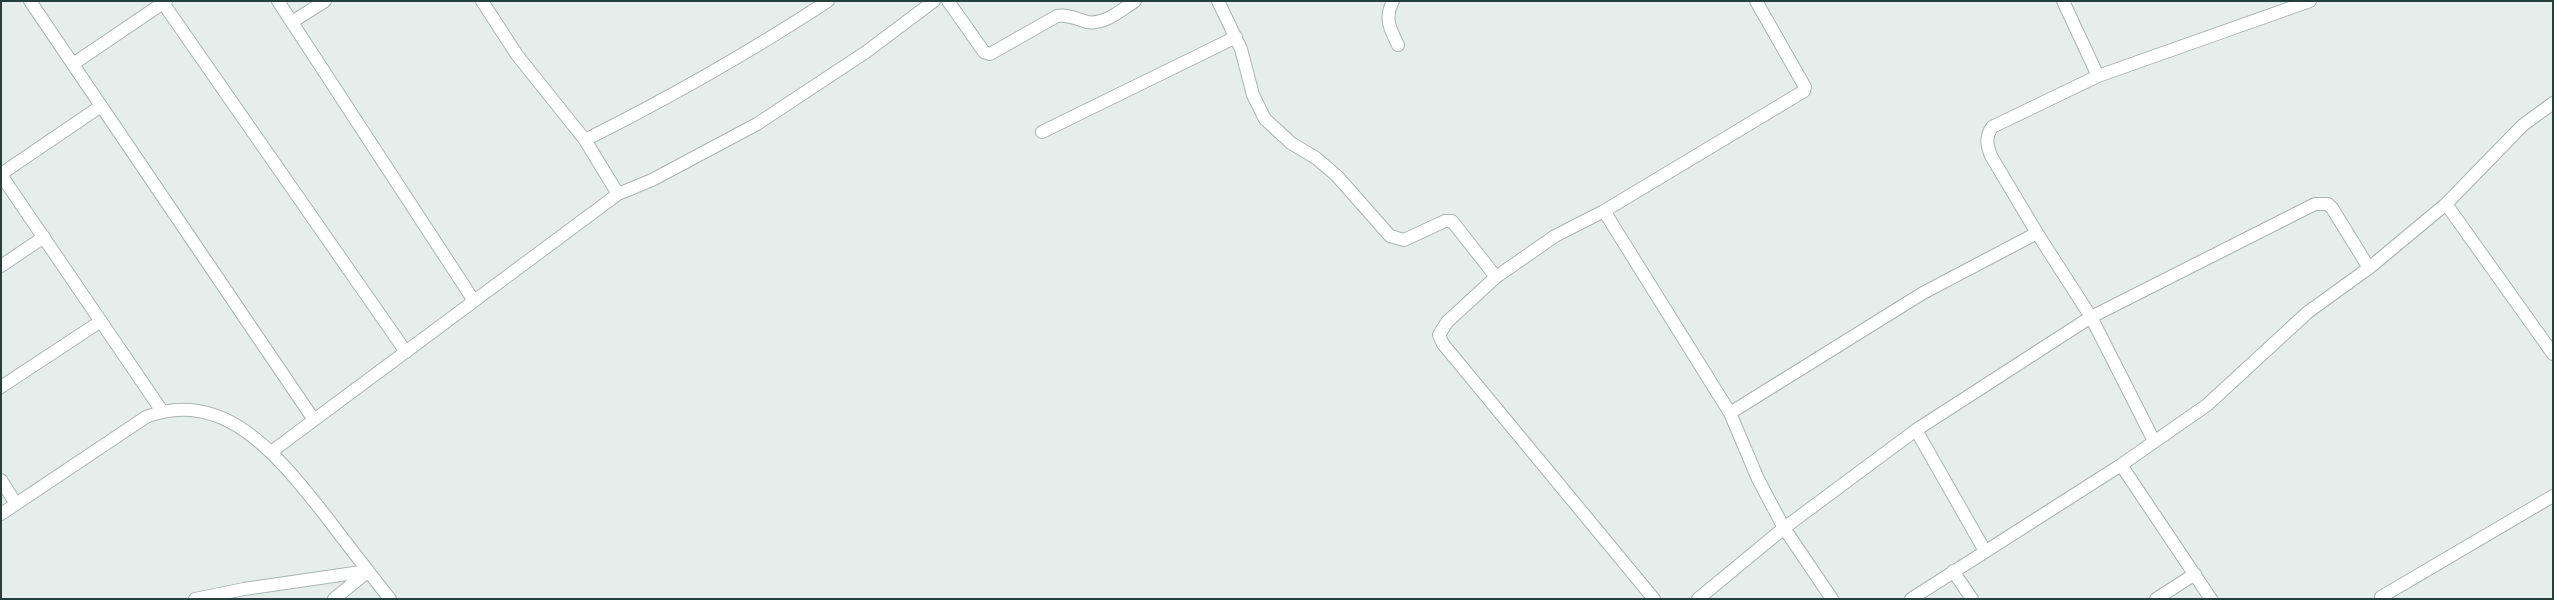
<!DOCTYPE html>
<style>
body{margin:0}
#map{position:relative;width:2554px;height:600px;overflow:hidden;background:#e5eeeb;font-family:Raleway,sans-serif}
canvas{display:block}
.frame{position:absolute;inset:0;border:2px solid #24403b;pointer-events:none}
</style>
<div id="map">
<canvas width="2554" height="600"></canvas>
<div class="frame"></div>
</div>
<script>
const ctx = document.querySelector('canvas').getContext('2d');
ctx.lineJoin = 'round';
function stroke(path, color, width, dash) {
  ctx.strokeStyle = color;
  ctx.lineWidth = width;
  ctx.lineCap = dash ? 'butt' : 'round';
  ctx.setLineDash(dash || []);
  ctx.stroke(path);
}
const minor = new Path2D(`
 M30,1L314,420
 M278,1L474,301
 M482,1L517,55L585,140L618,194
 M948,1L984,52L990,54L1057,16C1068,14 1077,19 1087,22C1105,25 1121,10 1135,1
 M1218,1L1241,49L1253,95L1265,119L1291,143L1316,158L1337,176L1390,236L1404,240L1445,221H1452L1496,277
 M1393,1C1384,18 1390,29 1398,45
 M2063,1L2098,76
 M163,3L406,352
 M292,22L325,1
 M73,64L166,1
 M1042,132L1236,37
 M585,140C669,98 750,52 828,1
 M1,174L101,106
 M1,175L162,411
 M2446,204L2553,354
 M1604,211L1730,413L1758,479L1784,528L1832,599
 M1,266L44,237
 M1,387L101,321
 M1730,413L1923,293L2037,233
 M1916,430L1985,551
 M2154,441L2091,317L2037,233L1991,156C1987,145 1985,138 1992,127L2098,76L2310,1
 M271,452L618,194L652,180L757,124L866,52L934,1
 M2121,465L2211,599
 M1,480L16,504
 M1,514L146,417C226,386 281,460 325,515C346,543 368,571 390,599
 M1953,571L1972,599
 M2381,597L2553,496
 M195,599L244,589L368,571
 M334,599L367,572
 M1654,599L1443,344L1439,335L1447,322L1496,277L1555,236L1604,211L1804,91L1805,87L1756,1
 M1698,599L1784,528L1916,430L2091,317L2315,204H2328L2332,208L2369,268
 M1911,599L2121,465L2207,405L2308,312L2369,268L2446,204L2523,125L2553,103
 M2156,599L2195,574`);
stroke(minor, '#a7b6b3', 14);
stroke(minor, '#fff', 12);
</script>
